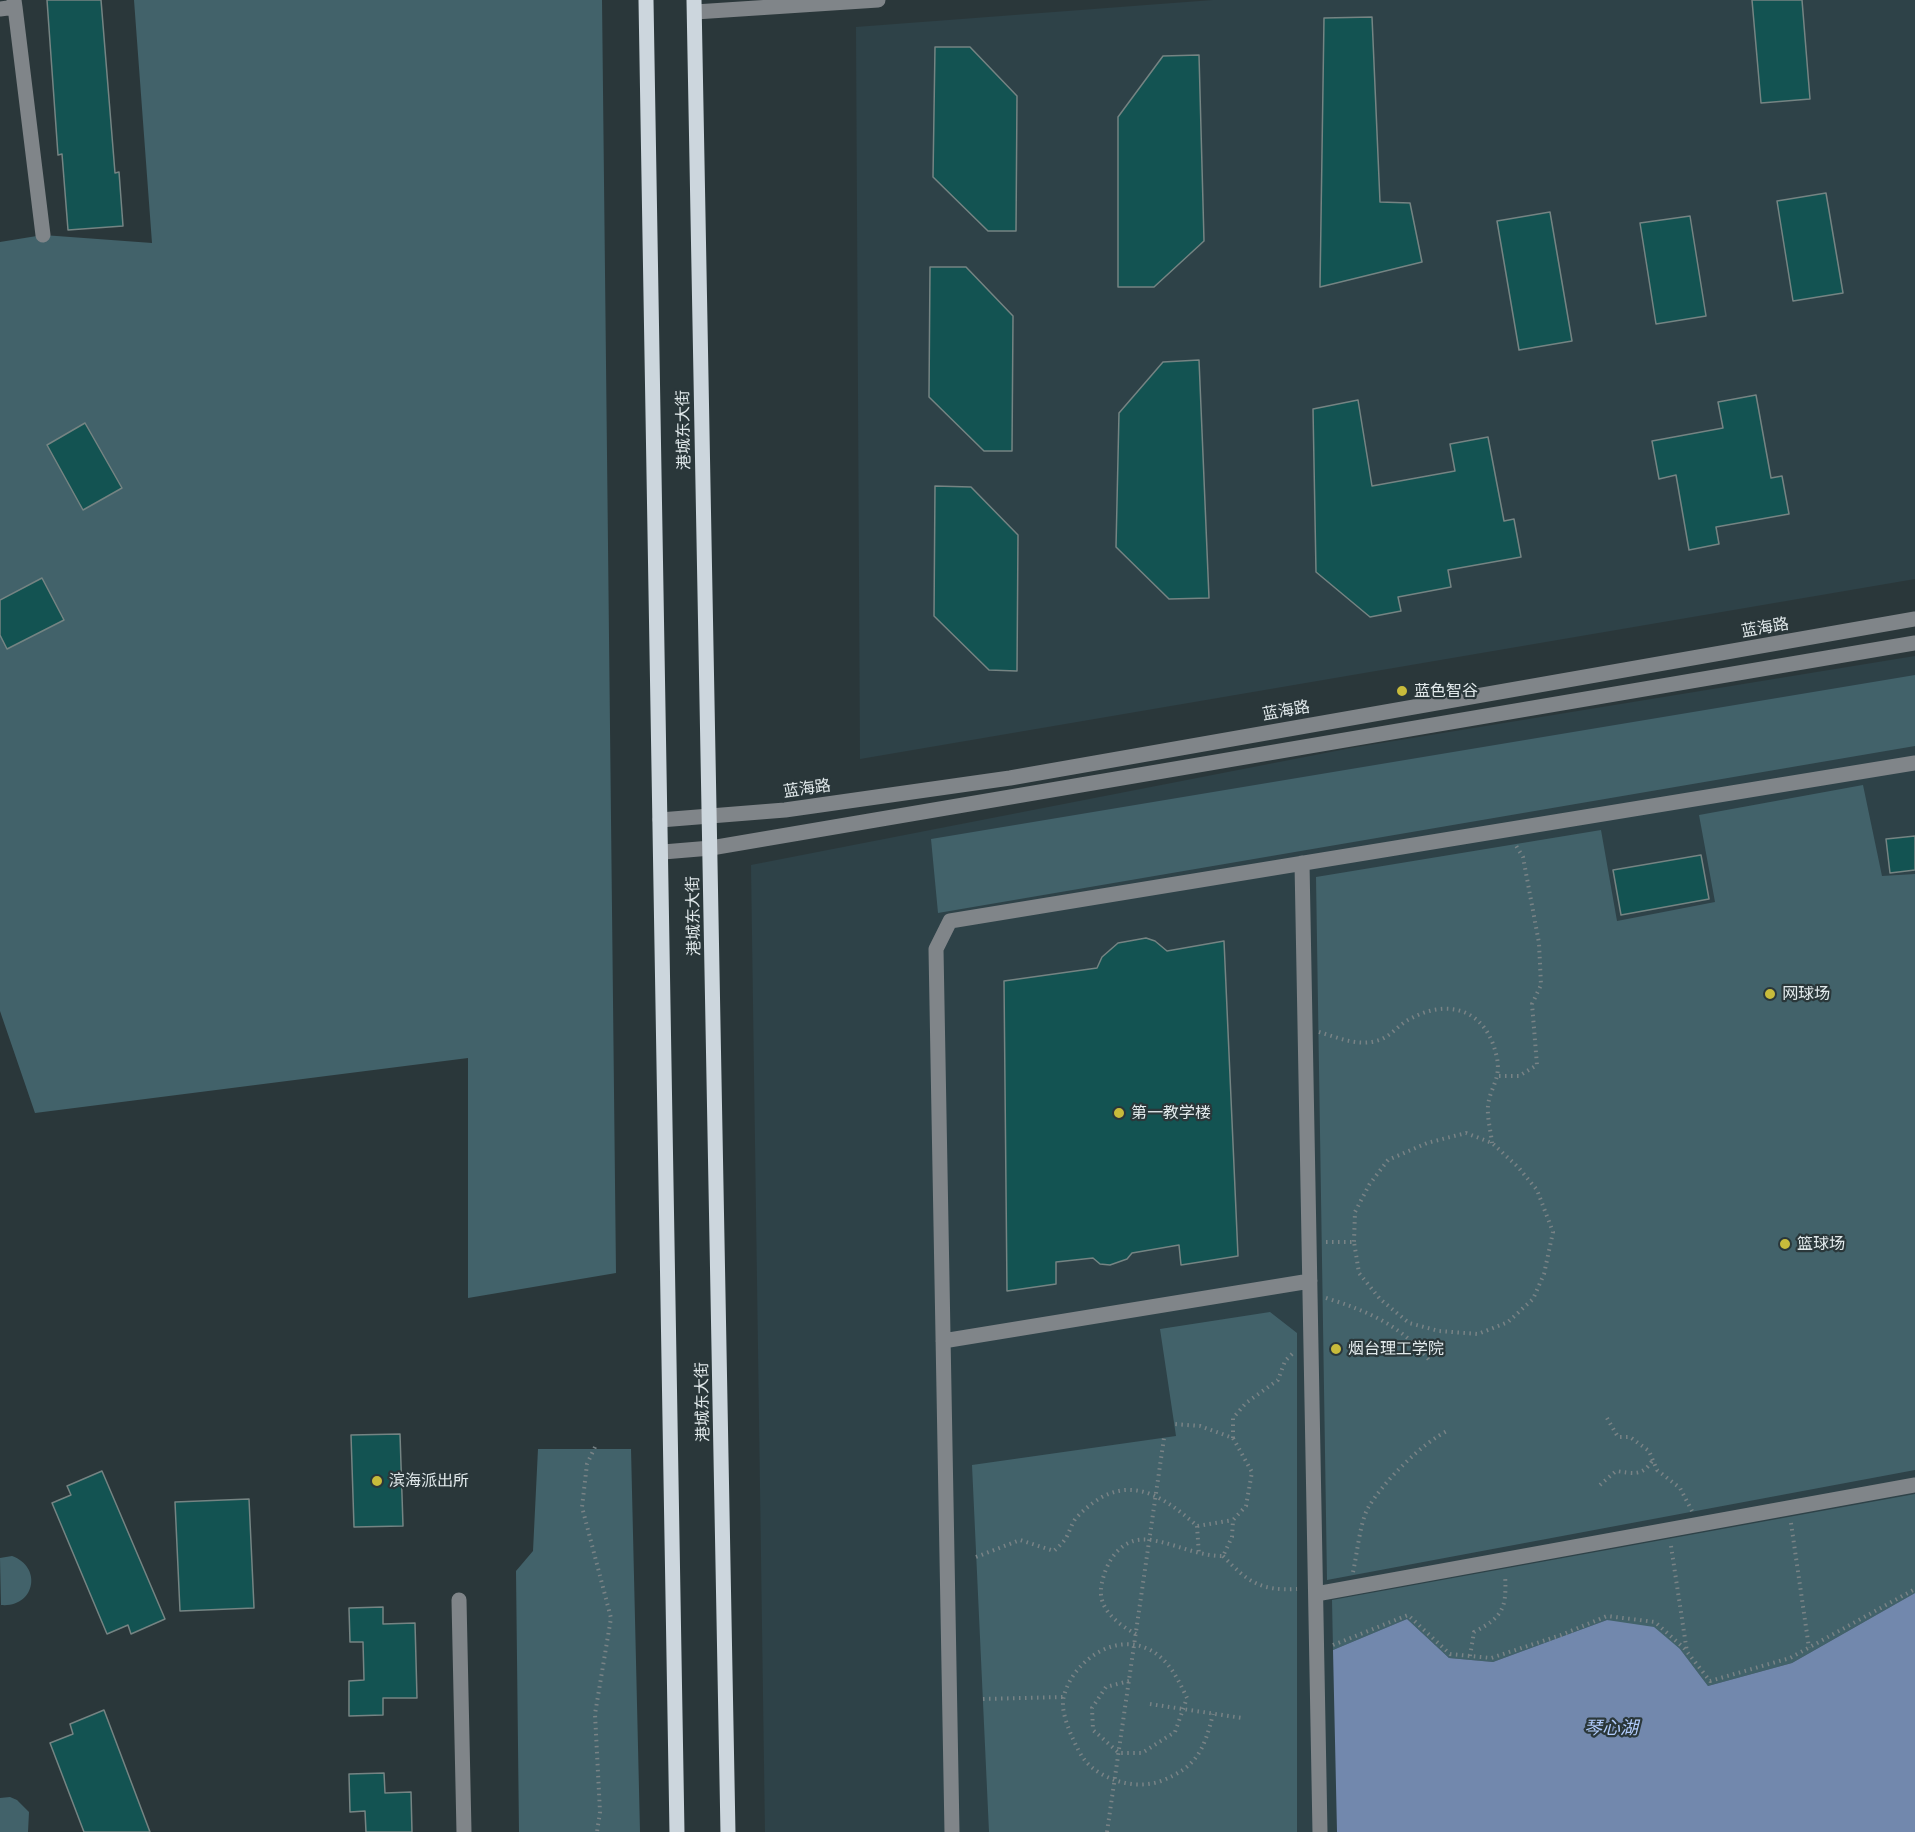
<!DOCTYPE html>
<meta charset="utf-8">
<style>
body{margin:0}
canvas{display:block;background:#2a373a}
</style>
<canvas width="1915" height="1832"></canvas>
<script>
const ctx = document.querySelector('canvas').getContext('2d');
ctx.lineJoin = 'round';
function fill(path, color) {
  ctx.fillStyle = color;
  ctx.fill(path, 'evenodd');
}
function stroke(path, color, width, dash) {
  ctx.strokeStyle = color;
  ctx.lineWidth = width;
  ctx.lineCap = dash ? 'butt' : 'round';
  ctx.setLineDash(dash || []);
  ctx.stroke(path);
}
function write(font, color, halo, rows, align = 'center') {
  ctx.font = font + ' Literata,"Noto Sans SC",serif';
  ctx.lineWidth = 4.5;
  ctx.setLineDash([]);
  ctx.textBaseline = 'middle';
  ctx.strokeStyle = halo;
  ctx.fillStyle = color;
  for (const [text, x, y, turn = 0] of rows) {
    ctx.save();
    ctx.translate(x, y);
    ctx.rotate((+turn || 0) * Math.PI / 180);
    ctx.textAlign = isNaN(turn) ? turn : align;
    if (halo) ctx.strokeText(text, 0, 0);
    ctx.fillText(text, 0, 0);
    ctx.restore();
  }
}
fill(new Path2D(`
 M1213,0H1915V579L860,759L856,27Z
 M1915,656V1832H765L751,865L1351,748Z`), '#2e4248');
fill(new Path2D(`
 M134,0H602L616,1273L468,1298V1058L35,1113L0,1011V242L43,235L152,243Z
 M1915,675V746L938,913L931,839Z
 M1863,785L1882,876L1915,874V1470L1327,1580L1316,877L1601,830L1617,921L1715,902L1699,815Z
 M1270,1312L1297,1333V1832H989L972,1465L1176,1436L1160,1329Z
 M538,1449H631L640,1832H519L516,1571L533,1551Z
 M1915,1494V1593L1792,1663L1708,1686L1680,1649L1607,1620L1493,1662L1449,1658L1407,1619L1333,1650L1332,1600Z
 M12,1556C43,1567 35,1608 1,1605L0,1558Z
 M10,1797L17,1800L29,1812L28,1832H0V1798Z`), '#42626a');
fill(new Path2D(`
 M1915,1593V1832H1337L1333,1650L1407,1619L1449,1658L1493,1662L1607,1620L1654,1627L1680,1649L1708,1686L1792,1663Z`), '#7288ad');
const building = new Path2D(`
 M47,0H101L115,173L119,172L123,226L68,230L62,154L58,155Z
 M1752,0H1802L1810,99L1761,103Z
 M1372,17L1380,202L1410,203L1422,262L1320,287L1324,18Z
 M935,47H970L1017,96L1016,231H988L933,177Z
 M1199,55L1204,241L1154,287H1118V117L1163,56Z
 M1826,193L1843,293L1793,301L1777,201Z
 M1550,212L1572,341L1519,350L1497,221Z
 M1690,216L1706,316L1656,324L1640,223Z
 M930,267H966L1013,316L1012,451H984L929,397Z
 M1199,360L1209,598L1169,599L1116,547L1119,413L1163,362Z
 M1756,395L1771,478L1782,476L1789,514L1716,527L1719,544L1689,550L1676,475L1659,479L1652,441L1723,428L1718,402Z
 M1358,400L1372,486L1455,471L1450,444L1488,437L1504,521L1514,519L1521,557L1448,570L1451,587L1398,597L1401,611L1370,617L1316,572L1313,409Z
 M85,423L122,488L83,510L47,445Z
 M935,486L971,487L1018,535L1017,671L989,670L934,616Z
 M42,578L64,620L7,649L0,635V600Z
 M1915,836V870L1890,873L1886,839Z
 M1701,855L1709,899L1621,915L1613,870Z
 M1146,938L1155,941L1167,951L1224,941L1238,1256L1181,1265L1179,1245L1132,1253L1127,1259L1110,1265L1100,1264L1093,1258L1056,1262V1284L1007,1291L1004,981L1097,968L1102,957L1118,943Z
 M400,1434L403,1526L354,1527L351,1435Z
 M102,1471L165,1619L131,1634L128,1625L107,1634L52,1503L71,1495L67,1486Z
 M249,1499L254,1608L180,1611L175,1502Z
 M383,1607V1624L415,1623L417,1698H383V1715L349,1716V1681L364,1680L363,1642H350L349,1608Z
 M104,1710L150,1832H84L50,1743L73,1734L70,1724Z
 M384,1773L385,1793L411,1792L412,1832H366L365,1811L350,1812L349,1774Z`);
fill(building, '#135352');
stroke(building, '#758483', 1.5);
stroke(new Path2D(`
 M1319,1032C1339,1038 1361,1048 1382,1039C1391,1035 1399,1025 1408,1020C1448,997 1487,1009 1497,1058C1501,1080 1490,1087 1488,1106C1487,1118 1491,1132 1492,1143
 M1499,1076H1519L1537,1065L1532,1004L1541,985L1539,943L1523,857L1515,844
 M1326,1242H1354L1359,1273L1380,1299L1409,1323L1439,1331L1478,1334L1508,1322L1533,1299L1544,1274L1553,1232L1537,1190L1518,1167L1492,1143L1466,1133L1427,1143L1388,1160L1369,1185L1355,1212L1354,1242
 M1326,1298C1368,1311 1402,1326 1430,1361
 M1607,1418L1618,1437H1630L1649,1451L1657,1470L1680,1488L1692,1511
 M1233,1438V1418L1246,1403L1278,1380L1285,1361L1294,1352
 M595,1447L587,1464L582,1507L611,1618L595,1714L600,1812L597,1832
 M1600,1485L1616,1471C1632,1473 1642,1477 1652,1461
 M1791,1523L1809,1648
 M1197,1526L1199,1555
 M1671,1546L1687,1652
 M1223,1556C1248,1582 1260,1591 1297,1589
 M976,1557L1020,1540L1054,1551C1058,1547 1063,1543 1066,1538C1070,1531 1072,1522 1077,1517C1121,1471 1157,1490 1197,1526L1233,1520
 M1353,1572C1357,1555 1360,1522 1368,1508C1382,1483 1423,1442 1449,1430
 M1136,1634C1119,1625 1099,1610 1101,1589C1104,1563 1121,1535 1151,1540C1177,1544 1197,1556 1223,1556L1232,1537L1233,1520L1246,1506L1252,1472L1233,1438L1200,1426L1174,1424
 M1333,1645L1408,1615L1450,1654L1491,1658L1561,1635L1607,1616L1655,1622L1684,1648L1710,1681L1790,1658L1915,1589
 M1470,1656L1474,1632C1503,1617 1507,1608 1505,1575
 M1129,1681L1106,1687L1092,1708L1093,1730L1119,1753H1142L1175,1732L1187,1698C1178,1679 1168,1658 1148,1649C1113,1632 1072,1663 1064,1696C1060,1708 1068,1728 1073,1739C1081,1756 1085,1764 1100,1773C1118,1784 1141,1788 1161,1781C1197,1767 1204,1750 1213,1714
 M983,1699L1063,1697
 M1150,1704L1242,1718
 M1107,1832L1164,1438`), '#798386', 4, [1.5, 4.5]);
stroke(new Path2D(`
 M15,7L43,235
 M0,9L15,7L14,0
 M695,12L878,0
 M660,820L785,810L1010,778L1915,619
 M663,852L711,848L1915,643
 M1302,863L1320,1832
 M943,1341L1310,1281
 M1316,1594L1915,1485
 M459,1600L464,1832
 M952,1832L936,949L950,921L1915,763`), '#808589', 15);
stroke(new Path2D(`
 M646,0L677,1832
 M694,0L728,1832`), '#ccd6dd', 15);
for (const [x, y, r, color] of [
 [1402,691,6,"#c8bb3b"],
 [1770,994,6,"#c8bb3b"],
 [1119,1113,6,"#c8bb3b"],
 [1785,1244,6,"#c8bb3b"],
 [1336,1349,6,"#c8bb3b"],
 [377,1481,6,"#c8bb3b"]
]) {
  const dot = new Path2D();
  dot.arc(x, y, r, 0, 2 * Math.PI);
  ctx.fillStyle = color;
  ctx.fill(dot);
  stroke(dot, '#2a373a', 2);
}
write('16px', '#e1e9eb', '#2a373a', [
 ["港城东大街",684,430,-91],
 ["蓝海路",1765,628,-10],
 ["蓝海路",1286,711,-10],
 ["蓝海路",807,789,-8],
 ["港城东大街",694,916,-91],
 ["港城东大街",703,1402,-91]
]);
write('16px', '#e1e9eb', '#2a373a', [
 ["蓝色智谷",1414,691],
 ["网球场",1782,994],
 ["第一教学楼",1131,1113],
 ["篮球场",1797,1244],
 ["烟台理工学院",1348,1349],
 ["滨海派出所",389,1481]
], 'left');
write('italic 18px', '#b1ccfc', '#2a373a', [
 ["琴心湖",1611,1729]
]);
</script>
